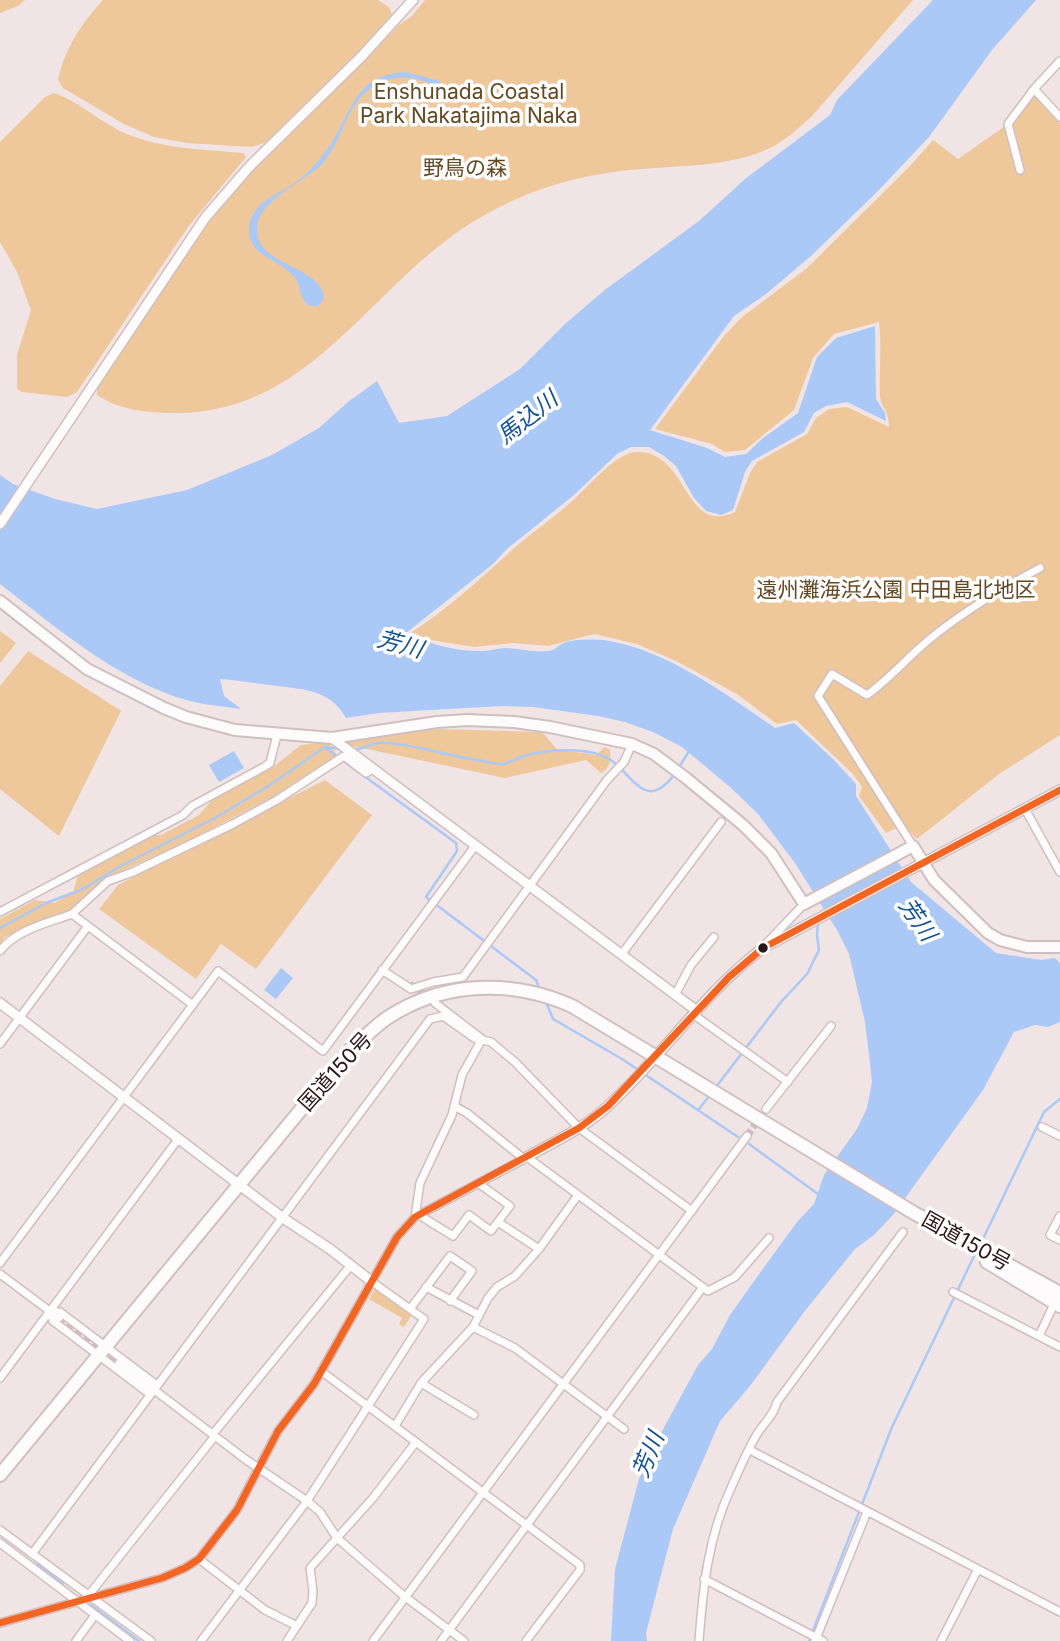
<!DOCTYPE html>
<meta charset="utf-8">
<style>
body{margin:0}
canvas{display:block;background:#f1e4e4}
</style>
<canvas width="1060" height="1641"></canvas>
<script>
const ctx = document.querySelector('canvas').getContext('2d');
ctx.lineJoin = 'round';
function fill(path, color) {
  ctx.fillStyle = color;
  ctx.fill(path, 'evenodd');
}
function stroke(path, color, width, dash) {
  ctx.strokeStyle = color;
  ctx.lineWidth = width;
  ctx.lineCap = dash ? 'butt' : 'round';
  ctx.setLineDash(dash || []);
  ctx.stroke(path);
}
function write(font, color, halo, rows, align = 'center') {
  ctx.font = font + ' Inter,"Noto Sans JP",sans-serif';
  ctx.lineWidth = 7;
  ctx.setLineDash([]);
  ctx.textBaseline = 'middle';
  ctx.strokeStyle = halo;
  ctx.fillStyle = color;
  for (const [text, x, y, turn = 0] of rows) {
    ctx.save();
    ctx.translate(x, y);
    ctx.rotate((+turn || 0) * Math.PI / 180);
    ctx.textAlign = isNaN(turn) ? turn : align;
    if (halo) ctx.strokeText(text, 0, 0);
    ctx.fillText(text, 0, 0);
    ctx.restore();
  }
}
fill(new Path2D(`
 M0,0H25L18,6L0,13Z
 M103,0H378L389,7L392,14L358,52L265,143L251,147L187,143L154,137L124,124L63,88L58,80C65,48 81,24 103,0Z
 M425,0H913L812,116C800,127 788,138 774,146C727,171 660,164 607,173C564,179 521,194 483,216C372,278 315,415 173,413C148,413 119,410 97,395V388C140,323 180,255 230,195C282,135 344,83 399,25L412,16Z
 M54,93C78,101 98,120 120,131C158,149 201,149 243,153L246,157L188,227L77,392L67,397L22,392L17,389V355L31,310L17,272L0,242V142L45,97Z
 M1031,93L1060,123V735L999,774L917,839L903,825L886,833L859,796L862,787L853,774L796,720L777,724L737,694L678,662L637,644L594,634L548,646L513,643L474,647L430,640L412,632C448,609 480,579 512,550C530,534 551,520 570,503C587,489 614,453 636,452C689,450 683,536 735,512L750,473L757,462L807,434L816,418L829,409L847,407L889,427C889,409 880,407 880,395C879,371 882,346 879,322L834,334L813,358L794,410L745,450L725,452L712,444L655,429L724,336L741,318L807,268L910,166L933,140L958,159L1008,124Z
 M0,631L16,643L0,663Z
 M28,651L121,711L59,836L0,789V686Z
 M439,729L542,732L557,749L596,755L605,747L610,750C611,760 610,768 601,773L586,760L505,778L348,745V739Z
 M328,742L337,755L274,796L190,840L106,878L73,908L5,937L0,944V919L35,900L54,903L73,893L78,875L153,835H161L199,815L213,799L273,767L301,745Z
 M325,780L372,815L256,969L221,944L196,979L99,909L118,885Z
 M375,1289L411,1316L404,1327L399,1324L402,1318L369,1299Z`), '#eec89b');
fill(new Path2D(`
 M933,0H1036L992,50L929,137L878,191L811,256L766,294L734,316L650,430L707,448L725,457L746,454L763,438L798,413L817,357L836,338L875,326L876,399L885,413L886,421L847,402L826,406L814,413L804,432L752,461L745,472L733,510L721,515L706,511L694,498L676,466L664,456L649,447H631L617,454L574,495L507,549L493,564L406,633C429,644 457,652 483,651C491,651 498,648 505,648C519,648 533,653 548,651C555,651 559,644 566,642C576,639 594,639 604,640C668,650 724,693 775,728L794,723L833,759L856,784V796L911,882L996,953L1041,960L1055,958L1060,963V1022L1048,1027L1035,1025L1014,1032L983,1090L893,1215L874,1235L855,1249L804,1312L750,1386L720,1421L673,1529L646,1633L647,1641H611L615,1569L642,1468L698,1365L712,1349L730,1315L762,1270L797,1222L814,1204L824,1175L857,1129L867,1108L872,1082L869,1054L865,1022L849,954L837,930L795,863L758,814L730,787L682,747L653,732L625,722L598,716L533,707L501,706L379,713L346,718C330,688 299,689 269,685C252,683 237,680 220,679L224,696L241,709C228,707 216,706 203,704C129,690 58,629 0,584V475L13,484L55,499L97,509L187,490L272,455L319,428L348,402L377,381L399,423L447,416L520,369L565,324L606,289L699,221L745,179L830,115L837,100Z
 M405,72L440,81V85L437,87C416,77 398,73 376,85C346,101 344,140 322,164C304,183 256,200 257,230C257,267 323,265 324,299L317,307L308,305C300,298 301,290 297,281C284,259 247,258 249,229C251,201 278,195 296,182C310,171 323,157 332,142C353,108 356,75 405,72Z
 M234,751L244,768L219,782L209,765Z
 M281,968L293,978L276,999L264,990Z`), '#aac9f6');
stroke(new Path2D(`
 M327,749L456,843L457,851L426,897L536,980L540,990
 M354,750C368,748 372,741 389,743C421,746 451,757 483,761C489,762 498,765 504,764C511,762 517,758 524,756C547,749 592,746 612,761C635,778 646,811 674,775
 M678,769L689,751
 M0,928L46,903L83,889L117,868L215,818L270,785L325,747L340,749
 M546,1002L553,1019L622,1059L738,1137
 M716,1087L781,1002L807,974L819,950L817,935L818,923
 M699,1109L710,1095
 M749,1144L818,1194
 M981,1243L1044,1112L1060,1099
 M38,1565L63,1584
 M91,1605L139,1641
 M809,1641L892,1427L976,1252`), '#aac9f6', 2.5);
stroke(new Path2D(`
 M410,984L430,998
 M747,1136L766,1109
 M59,1318L119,1363`), '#c9bbbb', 7, [7, 3.5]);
const minor = new Path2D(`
 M1034,89L1060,117
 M1020,170L1008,124L1034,89L1060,61
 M1025,809L1060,872
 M913,846L818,696L832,674L867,695C892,677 911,653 936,634C968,609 1004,587 1040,568
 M0,912L183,815L192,806L264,767L270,763L277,735
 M72,914L108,881L133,872L233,824L277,800L344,756L366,773L373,769
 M765,945L804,904
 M0,951C16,930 47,923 72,914L193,1005
 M621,955L721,822
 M382,970L411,989L433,982L463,977L607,780L624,762L632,744
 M675,995L691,965L714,937
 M435,1003L482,1039
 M694,1015L788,1082
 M0,1044L88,926
 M454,1106L467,1113L524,1159
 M766,1109L831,1026
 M1042,1127L1060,1136
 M419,1215L453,1236L469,1215L491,1231L510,1206L478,1183
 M1060,1216L1050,1235L1060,1240
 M415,1217L420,1183L452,1115L462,1075L482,1039
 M498,1222L539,1249
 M0,1263L218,971L323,1051L475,846
 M0,1274L59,1318
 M426,1287L479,1315
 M953,1292L1060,1347
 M410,1309L450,1256L472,1271L450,1301
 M50,1311L60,1312L154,1383V1390L147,1392L53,1321Z
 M473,1327L515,1348L624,1429
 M1039,1336L1055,1302
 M119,1363L245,1459L307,1501L320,1512L337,1538L404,1596L464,1641
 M321,1371L580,1565V1570L526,1641
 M0,1378L179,1138
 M421,1383L474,1415
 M395,1426L421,1383L473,1327L488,1298L497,1287L515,1276L539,1249L578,1195
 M213,1434L351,1265
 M750,1450L1060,1612
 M0,1530L151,1641
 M0,1543L130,1641
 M32,1554L430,1019L443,1016L474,1038L491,1042L515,1062L579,1128L692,1211
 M199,1559L265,1610L297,1626
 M704,1579L823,1641
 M88,1596L215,1436
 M0,1623L162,1578L185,1568L199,1559L237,1510L278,1431L314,1384L397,1237L415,1217L524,1159L527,1157L708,1291L735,1277L769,1238
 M76,1641L95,1615
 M201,1641L307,1501L424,1319L371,1281
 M287,1641L312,1603L313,1591L310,1568L373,1498L416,1442
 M373,1641L747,1136
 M441,1641L703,1287
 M699,1641C703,1588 708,1537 731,1488C739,1470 747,1451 757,1434C764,1423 774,1415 777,1402L903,1232
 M815,1641L867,1512
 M941,1641L978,1569`);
const tertiary = new Path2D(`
 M0,524L205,218L249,167L362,56L413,0
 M332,738L697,1011
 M0,1003L283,1218L330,1249L371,1281
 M527,1157C555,1141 585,1128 609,1105C662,1056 704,993 763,948L1060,790`);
const secondary = new Path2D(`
 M0,601L87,669L164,708L186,717L235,730L332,738L437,722L467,720L514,722L550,727L632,744L654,754L686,778L743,825L771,853L804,904L913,846L934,880L988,933L1000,940L1027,947H1060`);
const trunk = new Path2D(`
 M987,1262L1060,1306
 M0,1475L350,1050C362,1040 374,1027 387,1018C443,981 512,979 572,1006L914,1213L1060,1293`);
stroke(minor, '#d0bfc0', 10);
stroke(tertiary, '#d0bfc0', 12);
stroke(secondary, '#d0bfc0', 14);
stroke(trunk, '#d0bfc0', 16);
stroke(minor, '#fdfbfb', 7);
stroke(tertiary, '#fdfbfb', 9);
stroke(secondary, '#fdfbfb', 10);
stroke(trunk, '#fdfbfb', 12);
stroke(new Path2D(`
 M0,1623L162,1578L185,1568L199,1559L237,1510L278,1431L314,1384L397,1237L415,1217L579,1128L608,1106L729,977L763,948L1060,790`), '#f26522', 7);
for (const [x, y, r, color] of [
 [763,948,6,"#2b1517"]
]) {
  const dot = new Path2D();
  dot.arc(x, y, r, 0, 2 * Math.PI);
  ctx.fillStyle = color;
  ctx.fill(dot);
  stroke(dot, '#fff', 2.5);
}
write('21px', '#634922', '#fff', [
 ["Enshunada Coastal",469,93],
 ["Park Nakatajima Naka",469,117],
 ["野鳥の森",465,169],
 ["遠州灘海浜公園 中田島北地区",896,591]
]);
write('21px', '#2b1517', '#fff', [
 ["国道150号",336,1072,-48],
 ["国道150号",966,1242,29]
]);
write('italic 23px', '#135197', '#fff', [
 ["馬込川",528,418,-38],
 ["芳川",400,645,15],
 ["芳川",917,920,55],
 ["芳川",649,1455,-68]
]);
</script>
